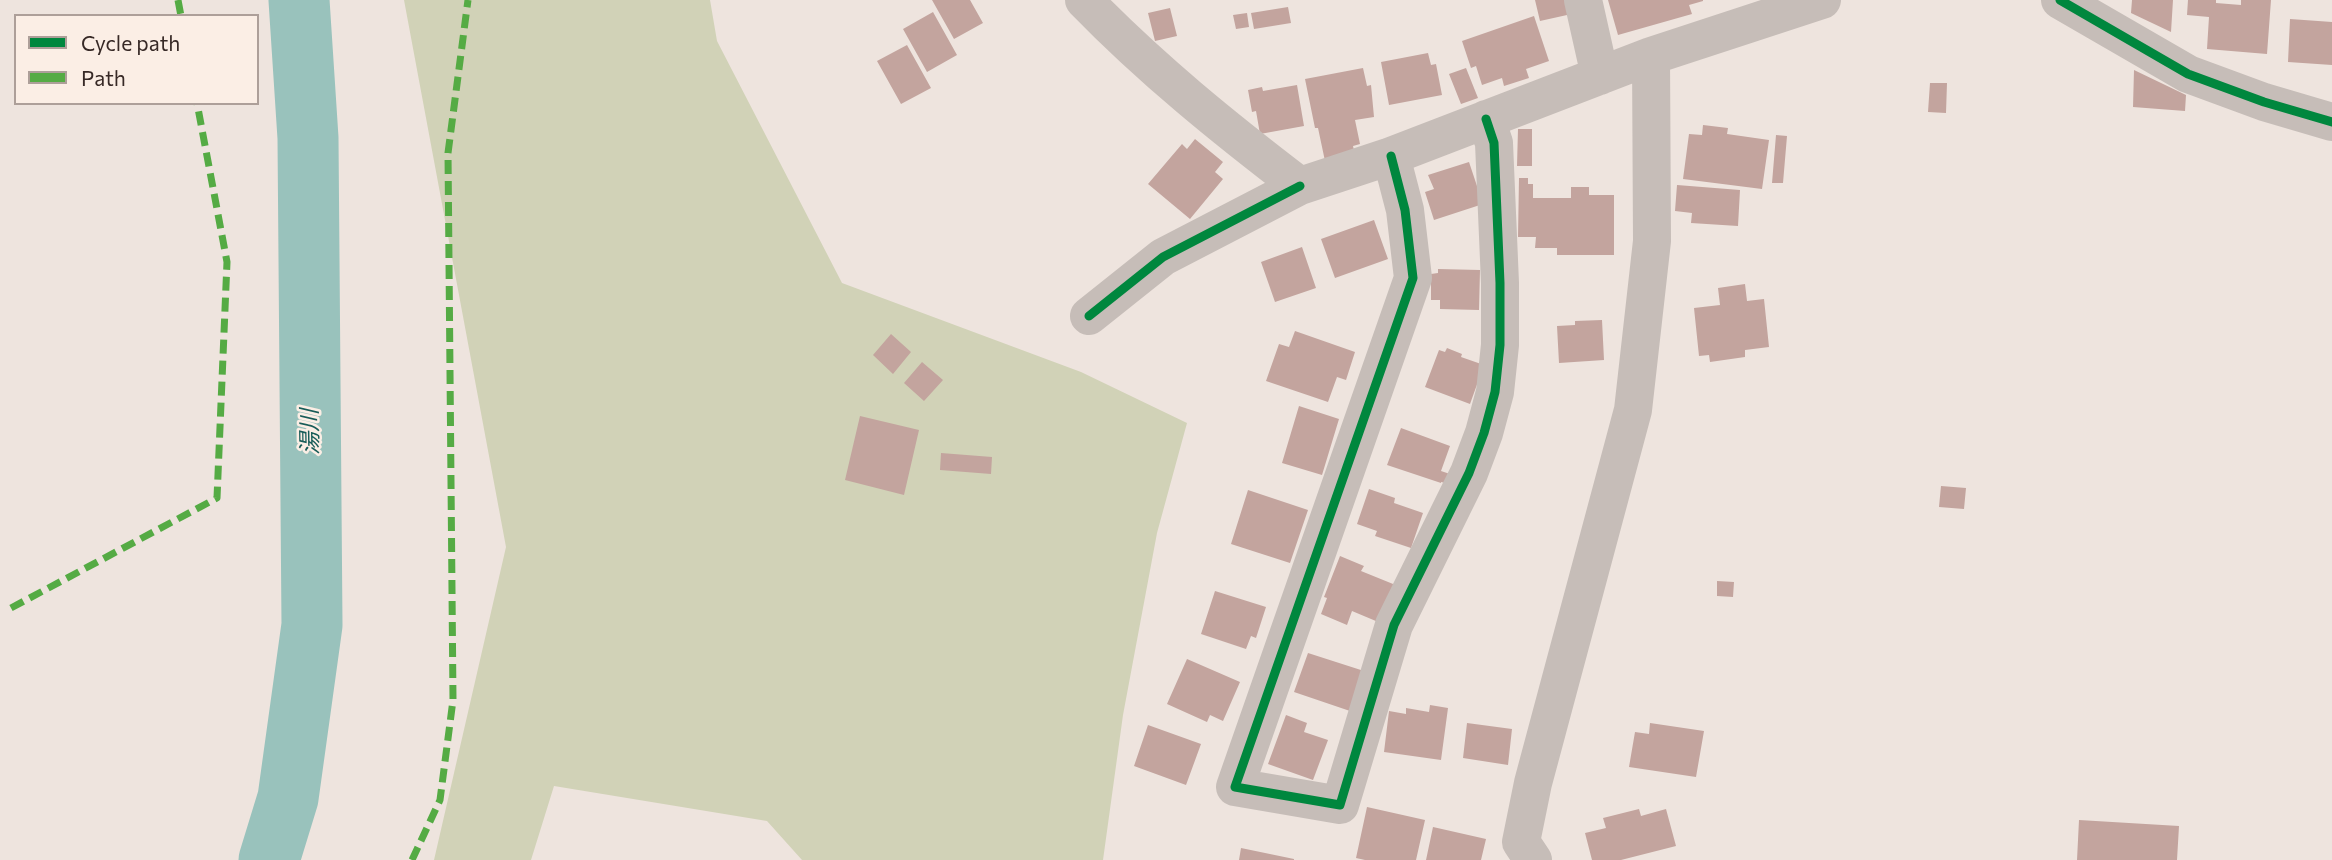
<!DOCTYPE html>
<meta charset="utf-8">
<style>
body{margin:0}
#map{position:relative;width:2332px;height:860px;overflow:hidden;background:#eee4de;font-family:Commissioner,sans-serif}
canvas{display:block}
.legend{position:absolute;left:14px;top:14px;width:245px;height:91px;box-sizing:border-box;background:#fbeee5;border:2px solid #ad9f99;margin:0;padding:9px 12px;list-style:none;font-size:21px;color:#372926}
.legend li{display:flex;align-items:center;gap:14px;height:35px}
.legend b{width:35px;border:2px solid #ad9f99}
</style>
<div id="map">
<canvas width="2332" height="860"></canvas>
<ul class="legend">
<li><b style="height:9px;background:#00873e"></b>Cycle path</li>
<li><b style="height:9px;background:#55ab44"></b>Path</li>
</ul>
</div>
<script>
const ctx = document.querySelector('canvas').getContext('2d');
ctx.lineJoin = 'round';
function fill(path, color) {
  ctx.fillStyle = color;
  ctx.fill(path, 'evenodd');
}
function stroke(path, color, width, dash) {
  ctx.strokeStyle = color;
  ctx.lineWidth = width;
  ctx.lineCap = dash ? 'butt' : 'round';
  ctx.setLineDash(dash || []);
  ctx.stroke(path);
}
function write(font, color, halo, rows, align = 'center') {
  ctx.font = font + ' Commissioner,"Noto Sans JP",sans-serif';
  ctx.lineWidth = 5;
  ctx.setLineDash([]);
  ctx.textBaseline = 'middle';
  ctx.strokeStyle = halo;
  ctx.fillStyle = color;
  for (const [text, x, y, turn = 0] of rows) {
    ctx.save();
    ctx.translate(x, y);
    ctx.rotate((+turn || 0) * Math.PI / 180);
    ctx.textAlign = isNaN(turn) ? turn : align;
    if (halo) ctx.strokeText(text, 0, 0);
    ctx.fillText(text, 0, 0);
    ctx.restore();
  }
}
fill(new Path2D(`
 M404,0H710L717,41L842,283L1081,372L1187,423L1157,533L1123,715L1103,860H802L767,821L554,786L531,860H434L506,547Z`), '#d1d2b7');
stroke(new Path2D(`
 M269,860L288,798L312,625L308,138L299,0`), '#99c2bc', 61);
fill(new Path2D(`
 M932,0H970L983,23L954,39Z
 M1535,0H1572L1576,13L1540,21Z
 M1608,0H1703V1L1689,5L1692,14L1618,35Z
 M2132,0H2173L2171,32L2131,13Z
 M2188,0H2216V3L2241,5V0H2271L2267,54L2207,49L2209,17L2187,15Z
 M1288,7L1291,23L1254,29L1251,13Z
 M1170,8L1177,36L1155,41L1148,13Z
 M933,12L957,55L927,72L903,29Z
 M1247,13L1249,27L1236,29L1233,15Z
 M1534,16L1549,61L1526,69L1529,78L1504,86L1502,78L1482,85L1476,66L1471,68L1462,41Z
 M2290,19L2332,22V65L2288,62Z
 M907,45L931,88L901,104L877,61Z
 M1428,53L1431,65L1436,64L1442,95L1389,105L1381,62Z
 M1363,68L1367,86L1371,85L1374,117L1355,120L1360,144L1353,146L1355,155L1325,161L1318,128H1315L1305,79Z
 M1466,68L1478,98L1461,104L1449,74Z
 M2134,70L2186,95L2185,111L2133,107Z
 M1930,83H1947L1946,113L1928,112Z
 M1297,85L1304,126L1260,134L1256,111L1252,112L1248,90L1262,87L1263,91Z
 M1703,125L1728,128L1727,134L1769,140L1762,189L1683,179L1689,134L1702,135Z
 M1518,129H1532V166H1517Z
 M1776,135L1787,136L1783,183H1772Z
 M1195,139L1223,162L1215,172L1223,179L1190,219L1148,184L1182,144L1187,149Z
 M1469,162L1483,204L1434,220L1425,192L1434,189L1428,175Z
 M1519,178H1528V184H1533V198H1571V187H1589V195H1614V255H1557V248H1535L1536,237H1518Z
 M1677,185L1740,190L1738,226L1691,223L1692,213L1675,211Z
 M1374,220L1388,259L1335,278L1321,239Z
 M1302,247L1316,288L1275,302L1261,262Z
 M1438,269L1480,270L1479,310L1440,309V300H1431V274L1438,273Z
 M1745,284L1747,301L1764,299L1769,347L1745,350V357L1710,362L1709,355L1699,356L1694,308L1720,305L1718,288Z
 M1602,320L1604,360L1559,363L1557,326L1575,325V321Z
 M1295,331L1355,352L1346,380L1337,377L1328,402L1266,381L1279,344L1289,347Z
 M891,334L911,352L893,374L873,355Z
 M1447,348L1462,354L1461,357L1484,365L1470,404L1425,387L1439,350L1445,352Z
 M922,362L943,380L924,401L904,383Z
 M1299,406L1339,419L1322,475L1282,463Z
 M860,416L919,430L904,495L845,480Z
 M1401,428L1450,446L1441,471L1453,475L1450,484L1441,482V483L1387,465Z
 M941,453L992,457L991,474L940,470Z
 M1941,486L1966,488L1964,509L1939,507Z
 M1369,489L1395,498L1394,503L1423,513L1411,548L1375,536L1377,531L1357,524Z
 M1248,490L1308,510L1290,563L1231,544Z
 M1340,556L1364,566L1361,571L1398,586L1383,624L1352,611L1347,625L1321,614L1327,598L1324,597Z
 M1717,581L1734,582L1733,597L1717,596Z
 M1215,591L1266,607L1256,638L1251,636L1246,649L1201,634Z
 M1308,653L1364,671L1350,711L1294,692Z
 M1187,659L1240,682L1223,721L1210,715L1207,722L1167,704Z
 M1430,705L1448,708L1441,760L1384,752L1389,711L1406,714V708L1429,712Z
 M1286,715L1307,723L1304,732L1328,740L1313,780L1268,764Z
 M1467,723L1512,729L1508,765L1463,758Z
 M1650,723L1704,731L1696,777L1629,767L1635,732L1649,734Z
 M1148,725L1201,744L1186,785L1134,766Z
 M1367,807L1425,820L1416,860H1365L1356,858Z
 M1639,809L1641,816L1666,809L1676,846L1621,860H1592L1585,833L1606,828L1603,818Z
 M2079,820L2179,826L2177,860H2077Z
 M1433,827L1486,839L1481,860H1426Z
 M1241,848L1294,859V860H1239Z`), '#c3a49e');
stroke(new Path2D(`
 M1084,0C1151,69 1224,128 1300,186L1391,156L1651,56L1822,0
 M1583,0L1600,76
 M2060,0L2188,74L2264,102L2332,122
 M1391,156L1405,210L1413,278L1235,787L1340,805L1394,625L1469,473L1484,433L1495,392L1500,345V283L1494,143L1486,119
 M1089,316L1163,257L1300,186
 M1533,860L1521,842L1533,783L1633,410L1652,241L1651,56`), '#c6bdb8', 38);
stroke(new Path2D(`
 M178,0L181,16
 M11,608L217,498L227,262L197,103
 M412,860L440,800L453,700L448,153L468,0`), '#55ab44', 7, [14, 7]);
stroke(new Path2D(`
 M2060,0L2188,74L2264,102L2332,122
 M1391,156L1405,210L1413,278L1235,787L1340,805L1394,625L1469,473L1484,433L1495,392L1500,345V283L1494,143L1486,119
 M1089,316L1163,257L1300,186`), '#00873e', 9);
write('italic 23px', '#175c58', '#fbeee5', [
 ["湯川",310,432,-91]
]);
</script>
